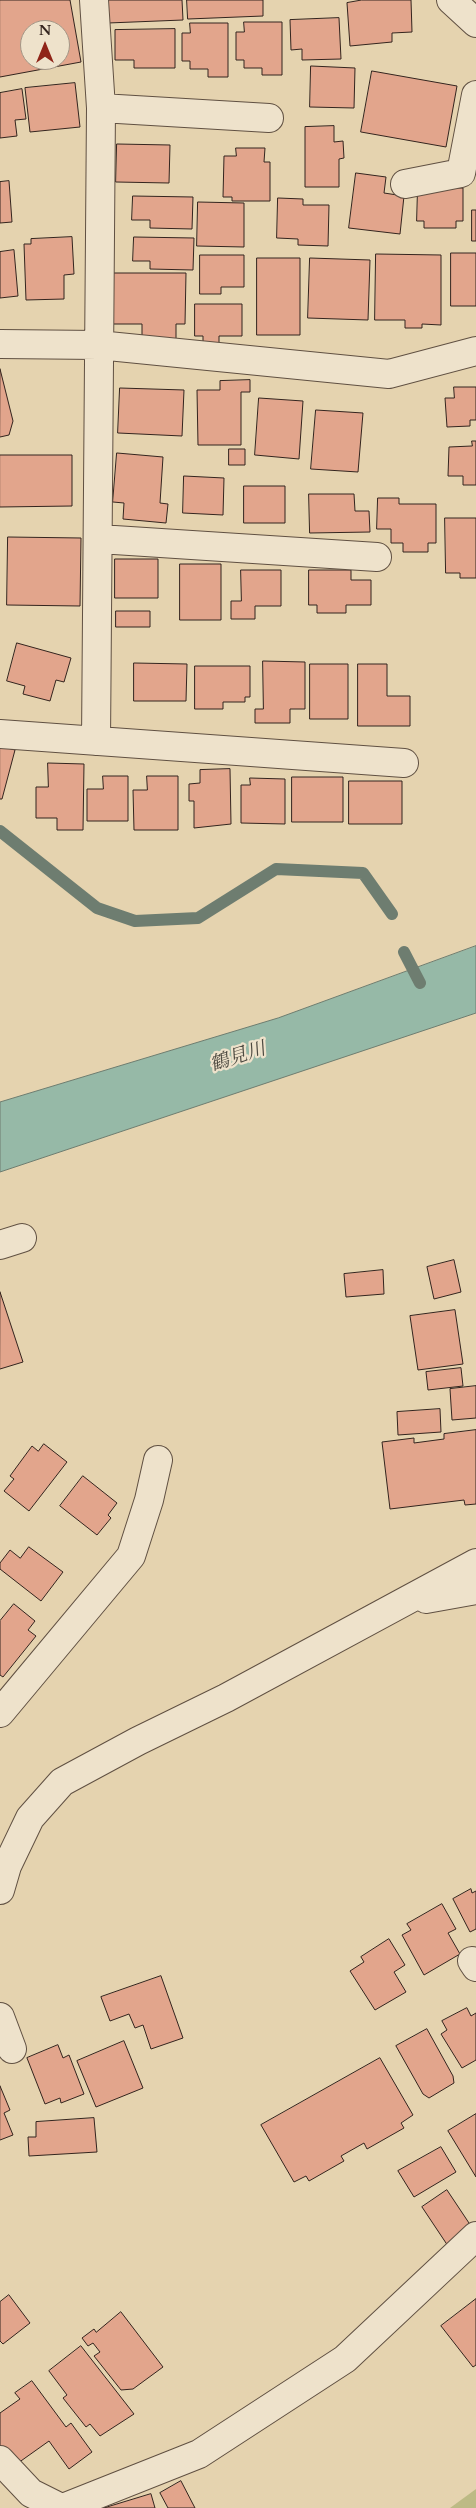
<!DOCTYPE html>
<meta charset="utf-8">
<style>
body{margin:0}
#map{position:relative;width:476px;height:2508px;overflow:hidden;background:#e5d3af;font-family:Cardo,serif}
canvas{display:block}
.north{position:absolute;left:20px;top:20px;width:50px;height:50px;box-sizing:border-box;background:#eee2cb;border:1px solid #a39686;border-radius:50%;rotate:0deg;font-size:14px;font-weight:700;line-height:20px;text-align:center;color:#33241e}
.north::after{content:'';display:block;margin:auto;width:18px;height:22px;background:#8f2418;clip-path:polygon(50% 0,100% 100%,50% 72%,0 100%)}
</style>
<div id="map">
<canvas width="476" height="2508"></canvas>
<div class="north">N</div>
</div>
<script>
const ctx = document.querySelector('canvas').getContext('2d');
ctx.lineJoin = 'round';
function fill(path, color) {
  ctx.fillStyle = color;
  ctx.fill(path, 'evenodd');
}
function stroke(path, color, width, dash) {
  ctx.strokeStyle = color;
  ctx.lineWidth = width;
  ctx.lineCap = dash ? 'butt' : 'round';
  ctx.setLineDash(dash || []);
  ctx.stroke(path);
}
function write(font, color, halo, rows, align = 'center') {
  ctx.font = font + ' Cardo,"Noto Serif JP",serif';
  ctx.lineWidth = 4.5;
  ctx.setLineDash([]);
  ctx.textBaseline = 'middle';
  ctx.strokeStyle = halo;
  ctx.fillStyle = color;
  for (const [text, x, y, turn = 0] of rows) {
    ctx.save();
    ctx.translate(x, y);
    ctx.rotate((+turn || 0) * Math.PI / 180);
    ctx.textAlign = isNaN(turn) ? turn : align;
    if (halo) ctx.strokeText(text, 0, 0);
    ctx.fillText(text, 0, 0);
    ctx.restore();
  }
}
fill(new Path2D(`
 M476,2489V2508H450Z`), '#bdba85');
const water = new Path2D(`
 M476,946V1013L0,1172V1102L278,1018Z`);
fill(water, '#96b9a7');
stroke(water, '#6e7d70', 1);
stroke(new Path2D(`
 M0,831L97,908L135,921L198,918L276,869L363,873L392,914
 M404,952L420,983`), '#6e7d70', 12);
const building = new Path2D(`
 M0,0H70L81,62L0,77ZM30,30H60V60H30Z
 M107,0H182L183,20L108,23Z
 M187,0H263V16L188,19Z
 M362,0H411L412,32L392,33V42L350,46L347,3Z
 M339,18L341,59L302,60V49L291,50L290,20Z
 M244,22H282V75H262V68H244V60H236V32H244Z
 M190,23H228V77H208V69H190V61H182V33H190Z
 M175,29V68H134V60H115V30Z
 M311,66L355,68L354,108L310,107Z
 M372,71L457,86L446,147L361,132Z
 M75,83L80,127L30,132L25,88Z
 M22,89L26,119L15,120L17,136L0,138V93Z
 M334,126V142L343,141L344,158L339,159V187H305V127Z
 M117,144L170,145L169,183L116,182Z
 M236,148H265L264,162H270V201H232V197H223L224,156H236Z
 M356,173L386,177L384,193L404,196L400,234L349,228Z
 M9,181L12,222L0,223V182Z
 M418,187L463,188V221H456V228H424V221H417Z
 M133,196L193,197L192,229L150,228V220H132Z
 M278,198L303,199V205H329L328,246L298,245V239L277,238Z
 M198,202L244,203V247L197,246Z
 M472,210H476V241H472Z
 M72,237L74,274L64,275V299L26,300L24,244H31V239Z
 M134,237L194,238L193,270L150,269V261H133Z
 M14,250L18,296L0,298V252Z
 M451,253H476V306H451Z
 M376,254L441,255V325L422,324V328H405V320H375Z
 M200,255H244V287H221V294H200Z
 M257,258H300V335H257Z
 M310,258L370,260L368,320L308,318Z
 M110,273H186L185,324H176V343L142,337V324H110Z
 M195,304H242V336H219V346L203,345V336H195Z
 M0,369L13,421L9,435L0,437Z
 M250,380V392H241V445H198L197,390H220V381Z
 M454,387H476V420H470V426L447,427L445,398H454Z
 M120,388L184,390L182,436L118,433Z
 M259,398L303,401L299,459L255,455Z
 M316,410L363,413L358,472L311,469Z
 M472,441H476V485H463V476H448L449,447L472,446Z
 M229,449H245V465H229Z
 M117,453L163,457L160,503L168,504L166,523L123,519L124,503L113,502Z
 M0,455H72V506L0,507Z
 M184,476L224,478L223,515L183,513Z
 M244,486H285V523H244Z
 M309,494H354L355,511H369L370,532L310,533Z
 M378,498H399V504H436V543H428V552H403V543H391V529H377Z
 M445,518H476V578H460V573H446Z
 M8,537L81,538L80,606L7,605Z
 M115,559H158V598H115Z
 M180,564H221V620H180Z
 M241,570H281V606H255V619H231V601H241Z
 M309,570H351V580H371V605H346V613H317V605H309Z
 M116,611H150V627H116Z
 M17,643L71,658L64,682L56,680L50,701L23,694L25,686L7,681Z
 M263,661L305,662V709H290V723H255V709H263Z
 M134,663L187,664L186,701H134Z
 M310,664H348V719H310Z
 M358,664H387V696H410V726H358Z
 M195,666H250V697H245V702H223V709H195Z
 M0,746L15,750L2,799H0Z
 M48,763L84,764L83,830H57V818H36V787H48Z
 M230,769L231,824L194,828V801H189V784L200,783V770Z
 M103,776H128V821H87V789H103Z
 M147,776H178V830H134L133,790H147Z
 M292,777H343V822H292Z
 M250,778L285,779V824L241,823V785H250Z
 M349,781H402V824H349Z
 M454,1260L461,1292L434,1299L427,1267Z
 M383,1270L384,1294L346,1297L344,1274Z
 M0,1292L23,1362L0,1369Z
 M455,1310L463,1364L418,1370L410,1316Z
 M461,1368L463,1386L428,1390L426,1372Z
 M476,1386V1418L452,1420L450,1389Z
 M440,1409L441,1432L398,1435L397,1412Z
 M476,1430V1504L465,1505L464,1500L390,1509L382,1442L414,1438V1443L444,1439V1434Z
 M44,1444L67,1462L29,1511L4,1491L14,1479L10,1476L32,1446L38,1451Z
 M83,1476L117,1503L108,1515L111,1518L97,1535L60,1506Z
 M29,1547L63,1572L41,1601L0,1569V1563L10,1550L20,1558Z
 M14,1604L35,1621L28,1630L36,1636L3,1677L0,1675V1621Z
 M471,1889L472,1893L476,1891V1929L470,1932L453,1899Z
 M442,1904L456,1929L448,1933L460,1954L424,1975L402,1935L411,1930L407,1924Z
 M389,1939L405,1965L394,1972L406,1992L375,2010L350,1971L364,1962L361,1957Z
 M161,1976L183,2038L151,2049L143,2025L135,2028L129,2014L110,2021L101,1997Z
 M467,2008L471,2016L476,2013V2060L462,2068L441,2034L447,2030L442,2021Z
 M427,2029L453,2076L454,2083L429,2098L423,2094L396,2046Z
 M124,2041L143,2088L96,2107L77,2061Z
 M58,2045L63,2058L69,2055L84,2094L61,2103L60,2098L45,2104L27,2058Z
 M380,2058L413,2115L401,2123L404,2128L367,2149L364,2143L341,2156L344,2161L309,2181L306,2176L294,2182L261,2125Z
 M0,2086L10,2110L4,2113L13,2135L0,2140Z
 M476,2114V2177L448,2131Z
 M94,2118L97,2152L29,2156L28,2137H36V2122Z
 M441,2147L456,2172L414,2197L398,2171Z
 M447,2190L473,2229L448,2246L422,2207Z
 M9,2295L30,2323L3,2344L0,2341V2302Z
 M476,2299V2365L473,2367L441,2326Z
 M121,2312L163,2367L133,2389L121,2390L94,2356L100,2352L93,2343L88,2346L82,2338L94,2329L96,2332Z
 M81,2346L134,2414L100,2436L90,2424L86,2427L63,2398L67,2395L49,2371Z
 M32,2381L66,2427L71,2423L92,2452L69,2469L49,2441L11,2468L0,2453V2413L20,2399L15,2393Z
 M181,2481L195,2508H168L160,2493Z
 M151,2494L155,2508H104Z`);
fill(building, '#e2a58c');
stroke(building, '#33241e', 1);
const minor = new Path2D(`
 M94,0L101,108L96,741
 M451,0L476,23
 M101,108L269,118
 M405,184L461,173L476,95
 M0,344L98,345L389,374L476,351
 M99,539L377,557
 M0,734L404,763
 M0,1245L22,1238
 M426,1599L476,1590
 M0,1713L131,1556L149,1500L158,1460
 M0,1890L7,1866L30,1818L62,1782L138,1741L226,1698L476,1563
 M472,1961L476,1967
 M0,2017L12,2049
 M0,2460L31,2493L61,2508
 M63,2508L199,2454L345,2359L476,2236`);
stroke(minor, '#605042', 30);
stroke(minor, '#eee2cb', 28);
write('italic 19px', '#4c4940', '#eee2cb', [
 ["鶴見川",238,1058,-18]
]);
</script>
